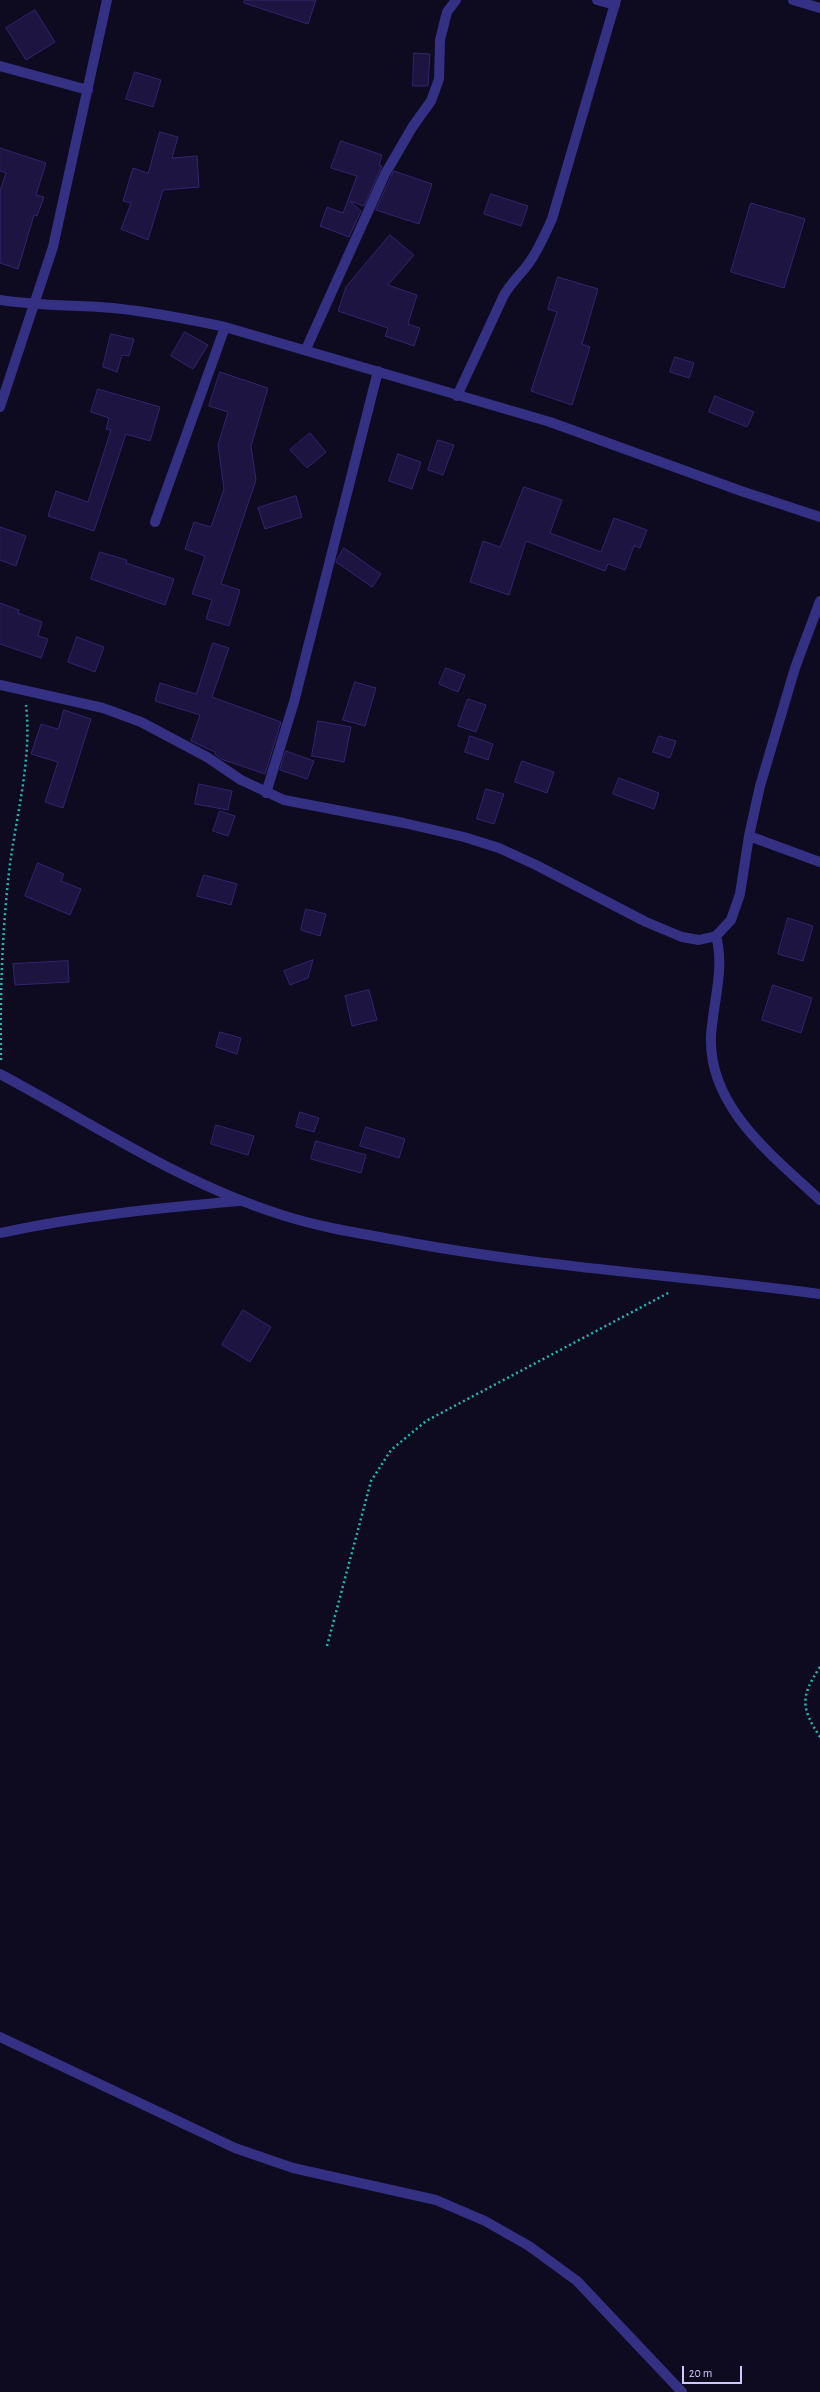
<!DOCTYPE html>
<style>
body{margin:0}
#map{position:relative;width:820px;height:2392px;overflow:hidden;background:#0e0a1f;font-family:"Alegreya Sans",sans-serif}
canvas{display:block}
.scale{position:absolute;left:682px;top:2366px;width:60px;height:18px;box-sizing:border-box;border:2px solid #cfc8ff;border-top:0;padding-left:5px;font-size:12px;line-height:14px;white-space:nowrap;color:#cfc8ff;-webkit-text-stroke:3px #0e0a1f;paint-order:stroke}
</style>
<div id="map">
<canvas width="820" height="2392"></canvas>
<div class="scale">20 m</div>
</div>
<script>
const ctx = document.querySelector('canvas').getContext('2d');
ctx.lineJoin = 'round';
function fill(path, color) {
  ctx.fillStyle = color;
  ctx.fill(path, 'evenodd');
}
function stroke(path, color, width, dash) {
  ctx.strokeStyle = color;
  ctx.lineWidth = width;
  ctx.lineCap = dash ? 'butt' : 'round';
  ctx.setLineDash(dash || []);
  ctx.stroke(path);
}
const building = new Path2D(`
 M245,0H316L308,24L244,3Z
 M35,10L55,42L26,60L6,28Z
 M414,53L430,54L428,86H413Z
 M135,72L161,80L153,107L126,99Z
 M160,132L178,137L172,158L197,156L199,187L163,190L148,240L121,229L131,203L123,201L133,168L148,173Z
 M341,141L382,155L379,165L382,166L364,206L350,201L361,211L349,237L320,226L327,207L343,213L357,176L331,168Z
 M0,148L46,163L36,195L44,197L37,216L34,215L18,269L0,263V191L6,173L0,171Z
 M394,171L432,184L419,224L376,210Z
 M491,194L528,206L521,226L484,214Z
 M751,203L805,219L784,288L731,272Z
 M390,235L414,255L388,285L417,295L408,324L420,328L414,346L385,336L388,328L338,311L346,287Z
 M558,277L598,289L582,344L590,347L572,405L531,391L557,312L548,309Z
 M185,332L208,345L193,369L171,356Z
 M111,334L134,339L129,356L122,355L117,372L103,367Z
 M675,357L694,363L689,378L670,372Z
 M220,372L268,388L251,446L256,480L221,584L240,590L229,626L206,619L212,600L192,594L205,556L185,549L194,522L211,527L224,489L218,445L228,412L209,406Z
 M98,389L160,407L150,441L126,434L94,531L48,516L56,491L88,502L111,430L106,429L109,418L91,412Z
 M715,396L754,412L747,427L709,412Z
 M310,433L326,452L307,468L290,450Z
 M438,440L454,445L443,475L428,470Z
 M398,454L421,462L412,489L389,481Z
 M524,487L562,500L550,533L601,552L614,518L647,530L640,548L634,546L625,570L608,564L605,571L526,541L509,595L470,582L483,541L500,547Z
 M296,496L302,517L265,529L258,508Z
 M0,527L26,536L16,566L0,560Z
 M344,548L381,574L372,587L336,562Z
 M100,552L127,560L126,563L174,579L165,605L91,579Z
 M0,603L19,610L18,613L42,622L38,636L48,639L41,658L0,644Z
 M77,637L104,647L95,672L68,662Z
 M213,643L229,648L212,697L281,722L265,774L221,759L215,754V752L191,741L200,715L155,701L160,683L196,694Z
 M446,668L465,675L458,692L439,684Z
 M355,682L376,688L365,726L343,720Z
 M468,699L486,705L476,732L458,726Z
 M64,710L91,719L63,808L45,802L58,762L31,754L41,724L58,729Z
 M318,721L351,727L344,762L312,756Z
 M470,736L493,744L488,760L465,752Z
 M659,736L676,741L670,758L653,752Z
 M286,751L314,761L307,779L280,770Z
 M522,761L554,772L547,793L515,782Z
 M619,778L659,793L654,809L613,794Z
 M199,784L232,791L228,810L195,804Z
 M486,789L504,794L494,824L477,819Z
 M220,811L235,816L228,836L213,831Z
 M38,863L64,874L61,881L81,889L70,915L25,896Z
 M204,875L237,884L231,905L197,896Z
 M306,909L326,914L320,936L301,930Z
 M788,918L813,926L803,961L778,954Z
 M313,960L308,978L290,985L284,971Z
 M68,961L69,982L15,985L13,964Z
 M773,985L812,998L801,1033L762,1020Z
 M369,990L377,1020L352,1026L345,996Z
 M220,1032L241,1038L237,1054L216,1047Z
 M300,1112L319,1118L314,1132L296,1127Z
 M216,1125L254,1136L248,1155L211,1144Z
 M366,1127L405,1139L399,1158L360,1146Z
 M316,1141L366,1155L361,1173L311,1159Z
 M243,1310L271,1327L250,1362L222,1345Z`);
fill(building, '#1e1442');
stroke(building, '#342470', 1);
stroke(new Path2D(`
 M1,1060C0,995 2,929 10,864C17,812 32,758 26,705
 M327,1646L371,1481L391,1450L426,1421L670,1292
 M820,1667C800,1697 801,1708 820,1737`), '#21bab3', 2.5, [2, 3]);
stroke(new Path2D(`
 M597,0L615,5
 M793,0L820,8
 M0,66L88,90
 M0,300C38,306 75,305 113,308C151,312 188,319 225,327L550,422L741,491L820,517
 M306,349L385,174L413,126L431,101L439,79L440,40L447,12L456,0
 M457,396L504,295C511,283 521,274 529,263C539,249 545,234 552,219L616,0
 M0,407L53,247L107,0
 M155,522L225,327
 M0,685L103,708L141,722L207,757L241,780L284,800L404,823L464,837L499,848L536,865L646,922L682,937L699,940L716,936L731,920L740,894L749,836L760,786L795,668L820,601
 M266,793L294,702L378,371
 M749,836L820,862
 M716,936C725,968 713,1003 711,1036C708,1107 773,1156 820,1200
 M0,1074C92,1123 182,1184 282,1215C319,1227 358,1233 396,1240C536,1267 679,1275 820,1294
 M0,1233C79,1216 159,1208 239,1201
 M0,2037L235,2148L293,2168L436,2200L485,2221L529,2246L577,2281L682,2392`), '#343083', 10);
</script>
